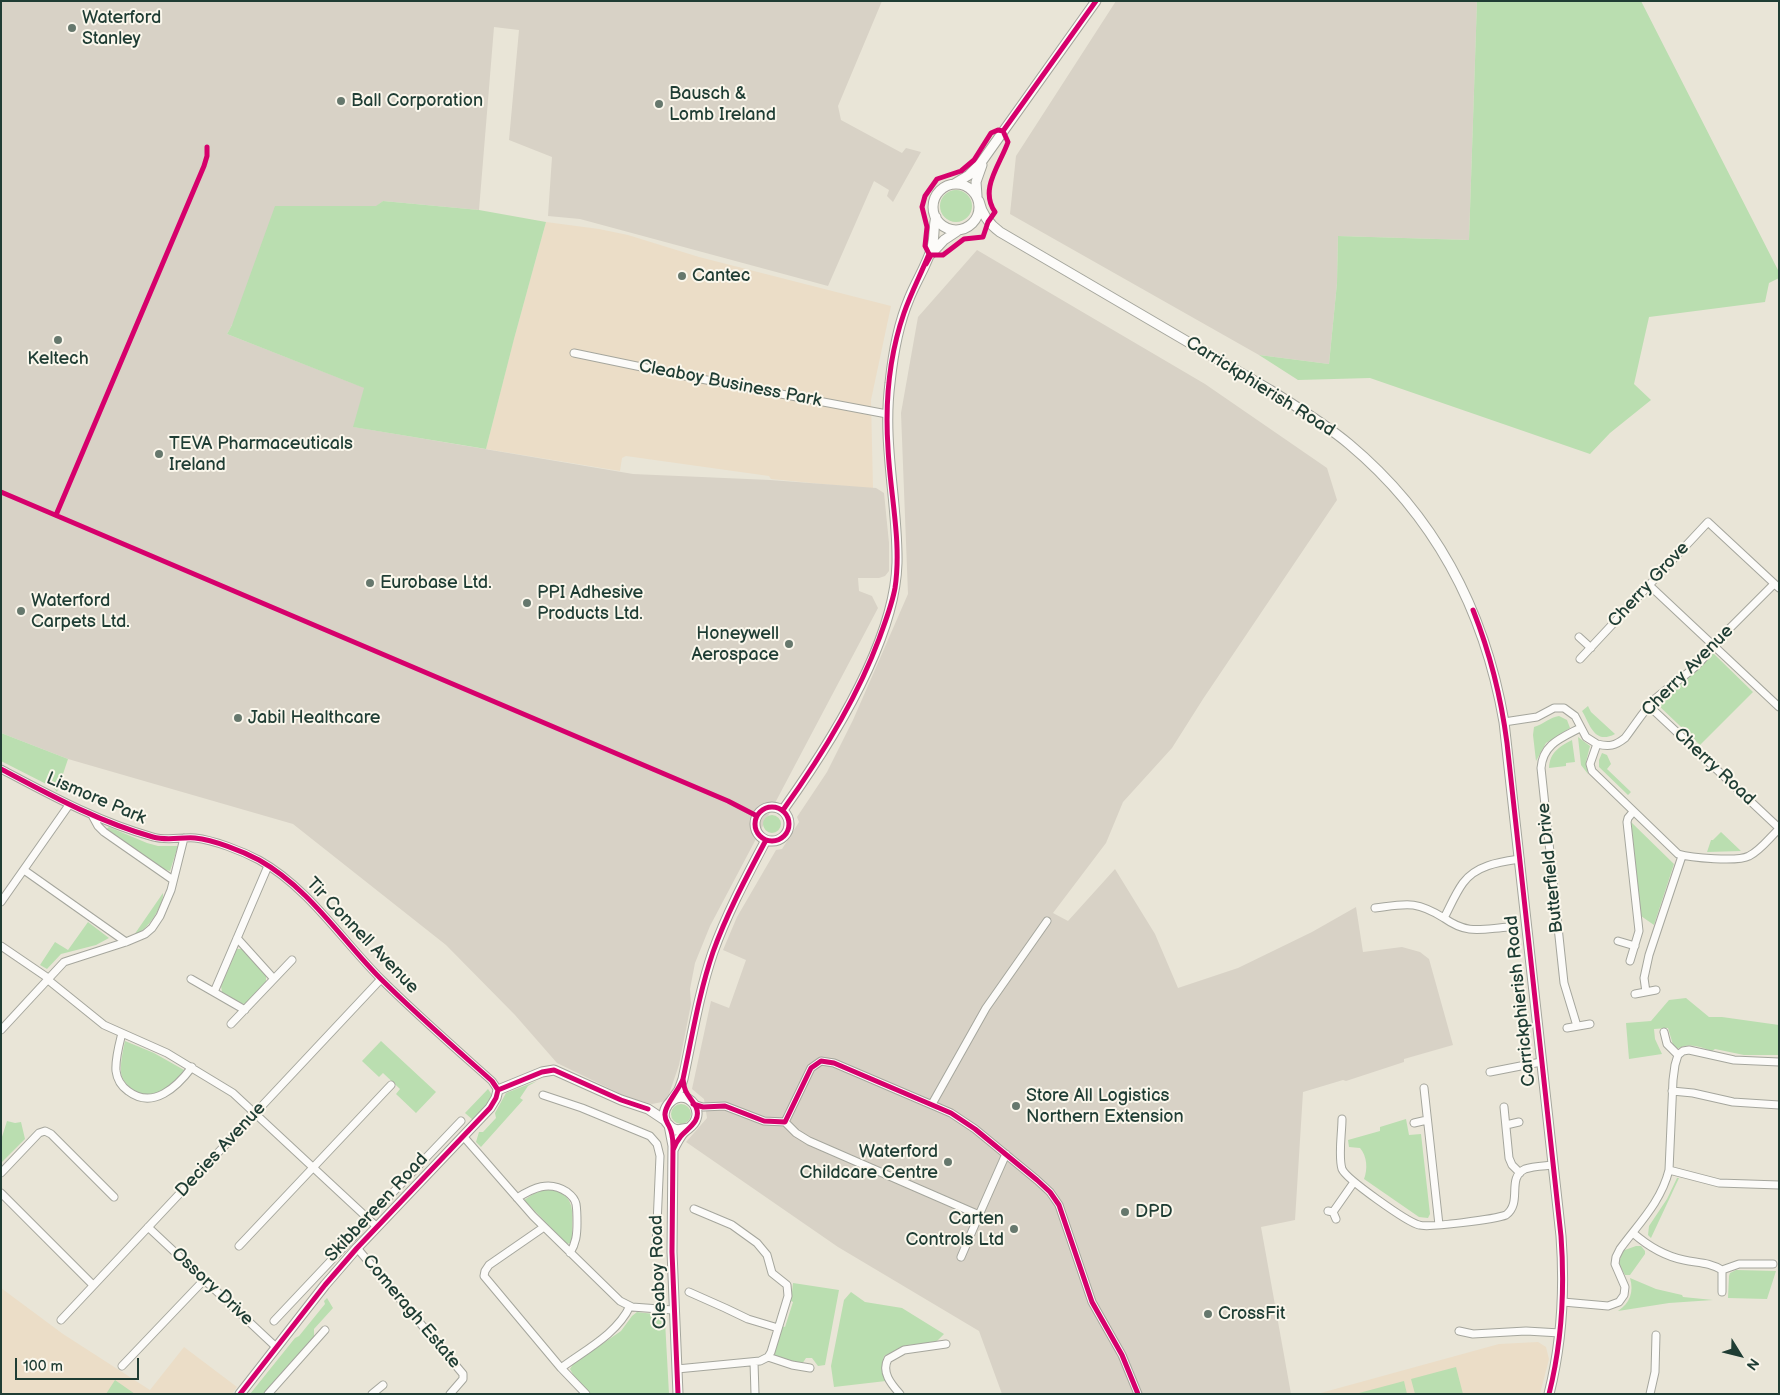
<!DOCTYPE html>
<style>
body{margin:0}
#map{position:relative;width:1780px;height:1395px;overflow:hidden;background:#e9e5d7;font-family:"Balsamiq Sans",sans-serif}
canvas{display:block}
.frame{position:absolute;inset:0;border:2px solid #1f3d34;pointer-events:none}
.north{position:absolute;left:1715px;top:1330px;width:50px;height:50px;-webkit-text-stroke:4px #fbf7ec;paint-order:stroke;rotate:126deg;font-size:14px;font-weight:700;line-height:20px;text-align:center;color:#1f3d34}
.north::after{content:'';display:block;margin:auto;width:18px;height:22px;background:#1f3d34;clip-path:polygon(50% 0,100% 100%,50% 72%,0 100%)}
.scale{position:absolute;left:15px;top:1358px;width:124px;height:22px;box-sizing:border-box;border:2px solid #1f3d34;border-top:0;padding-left:6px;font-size:15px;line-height:18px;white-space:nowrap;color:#1f3d34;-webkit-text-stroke:4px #fbf7ec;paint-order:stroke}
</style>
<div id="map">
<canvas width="1780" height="1395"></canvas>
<div class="frame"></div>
<div class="north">N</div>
<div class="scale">100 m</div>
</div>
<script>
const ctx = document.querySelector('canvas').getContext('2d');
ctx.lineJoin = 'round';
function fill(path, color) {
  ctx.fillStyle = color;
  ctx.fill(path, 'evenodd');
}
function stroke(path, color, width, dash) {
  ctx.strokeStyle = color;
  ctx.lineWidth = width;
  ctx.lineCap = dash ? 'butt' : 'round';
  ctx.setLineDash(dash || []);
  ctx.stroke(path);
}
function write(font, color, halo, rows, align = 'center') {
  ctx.font = font + ' "Balsamiq Sans",sans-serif';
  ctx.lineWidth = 4;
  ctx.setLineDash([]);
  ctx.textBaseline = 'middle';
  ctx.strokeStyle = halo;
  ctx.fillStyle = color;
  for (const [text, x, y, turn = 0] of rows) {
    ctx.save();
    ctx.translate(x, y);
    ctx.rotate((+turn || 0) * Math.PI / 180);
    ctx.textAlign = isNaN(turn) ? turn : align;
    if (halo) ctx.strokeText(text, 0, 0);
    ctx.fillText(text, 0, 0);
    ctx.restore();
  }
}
fill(new Path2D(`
 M546,222L599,229L628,235L699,257L891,306L871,400L873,489L771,479L769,476L626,456L622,458L620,471L486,449L512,346Z
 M1,1288L63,1334L150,1390L184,1347L237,1387L232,1394H1Z
 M1538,1342L1546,1347L1549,1359L1540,1394H1317L1499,1344Z`), '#ebddc7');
fill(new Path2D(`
 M1,1H882L838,106L841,120L902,153L906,148L921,152L893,202L887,196L889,190L874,181L828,286L580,219L548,216L552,157L509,140L519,30L494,27L479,210L383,201L232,325L227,334L365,388L354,427L633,474L770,480L876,488L884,493L889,543V571L885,576L879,578H858L859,591L872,596L878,608L710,926L695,963L690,989L691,1004L679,1065L668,1097L662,1102L652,1104L629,1098L557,1063L515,1015L446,945L293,824L68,759L1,733Z
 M1116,1H1477L1469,240L1338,236L1337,283L1329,364L1259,355L1010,214L1016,156Z
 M977,250L1205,384L1327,468L1337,500L1203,699L1172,748L1123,802L1106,843L1053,913L1068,921L1115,869L1155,934L1178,988L1238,968L1312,932L1356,907L1363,952L1402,947L1420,952L1429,959L1453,1045L1404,1059V1062L1346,1081L1343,1080L1303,1092L1295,1220L1261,1227L1291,1394H1002L979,1331L838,1247L686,1142L707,1118L704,1099L692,1089L711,1001L729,1008L746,960L723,950L737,917L776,850L782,849L799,822L797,817L827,772L853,720L908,594L901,413L918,317Z`), '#d8d2c6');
fill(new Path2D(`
 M1477,1H1641L1779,272V278L1769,283L1765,302L1649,317L1634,384L1651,400L1610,433L1590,454L1370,378L1298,380L1259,355L1329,364L1337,283L1338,236L1469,240Z
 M940 206a16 16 0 1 1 32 0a16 16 0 1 1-32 0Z
 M383,201L479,210L546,222L514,339L486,449L353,427L364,388L227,334L232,325L275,206H376Z
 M1713,653L1753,692L1700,745L1657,704L1688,678Z
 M1588,706L1591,712L1615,734C1594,745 1590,724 1582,711Z
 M1559,716L1567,720L1570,728L1546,743L1536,761L1533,735L1534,727C1544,724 1550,717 1559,716Z
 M1,733L68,759L57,792L54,788L1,761Z
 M1578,737L1590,746L1586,762L1588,774L1581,765Z
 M1572,740L1575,762L1566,763V766L1549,768C1550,752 1559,747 1572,740Z
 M1602,753L1607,755L1611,764L1607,769L1631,792L1628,795L1599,767V760Z
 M763 824a9 9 0 1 1 18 0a9 9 0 1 1-18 0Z
 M1631,822L1674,864L1654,925L1641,916Z
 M109,827L147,843L158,846H178L170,871L163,869L106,829Z
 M1721,832L1741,851L1707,852L1711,840H1713Z
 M163,893C164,905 147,932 134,935Z
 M88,922L109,938L96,945L61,954L47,969L40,965L55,942L68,950Z
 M237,949H243L266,975V982L245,1004L240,1003L222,992L221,986Z
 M1686,998L1709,1017H1722L1779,1025V1055H1744L1715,1049L1712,1051C1700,1047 1689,1042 1677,1049L1674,1048L1668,1028L1654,1029L1655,1039L1662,1054L1629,1059L1626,1023L1651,1021L1669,1000Z
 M125,1041L154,1053L184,1070C172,1087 152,1105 132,1089C128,1086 124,1082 122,1077C119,1067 123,1051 125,1041Z
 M381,1041L436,1092L416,1113L396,1094L400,1089L383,1073L379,1077L362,1061Z
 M537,1081L528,1086L520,1098L523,1100L481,1147L476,1142L479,1132H483L496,1118L495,1113L506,1093Z
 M488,1089L492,1095L491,1101L473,1120L465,1113Z
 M671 1114a10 10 0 1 1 20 0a10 10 0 1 1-20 0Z
 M1406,1119L1409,1135L1421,1134L1430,1214L1428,1218L1419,1217L1364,1179C1368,1169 1367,1156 1360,1148L1349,1147L1348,1140L1380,1131V1127Z
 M7,1121L15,1123L21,1122L25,1139L1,1163V1140Z
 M1677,1178H1679L1651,1238L1648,1235L1649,1226L1667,1199Z
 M547,1189C578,1193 572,1213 572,1238L571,1243L567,1244L524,1200L535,1193Z
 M1636,1246H1641L1645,1251V1254L1630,1275H1625L1619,1264L1622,1251Z
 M1736,1270L1776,1271L1767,1299L1728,1298L1729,1276L1730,1273Z
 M1630,1278L1656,1289L1682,1295L1683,1297L1713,1300L1669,1303L1618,1311C1630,1303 1634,1292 1630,1278Z
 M793,1283L839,1290L825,1365L818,1366L812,1358H806L802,1364L774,1355L782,1326L785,1327L793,1302L791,1301Z
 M851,1292L865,1302L902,1308L944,1334L934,1344L907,1345L884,1356L882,1367L886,1381L834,1387L831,1366L844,1300Z
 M327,1298L333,1308L314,1329V1337L296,1360L264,1394H250L295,1338L299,1336L325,1304L324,1301Z
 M637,1312L662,1315L665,1321L669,1394H591L575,1378L570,1369L573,1364L621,1331L632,1316Z
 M1456,1367L1463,1394H1415L1411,1379Z
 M115,1380L135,1394H106Z
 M1404,1381L1407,1394H1359V1393Z`), '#badeb0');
const minor = new Path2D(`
 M574,353L680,375L887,414
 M1649,585L1779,707
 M1579,637L1591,648
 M1580,659L1708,522L1779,588
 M1649,706L1779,828
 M1504,722L1537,717L1554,708H1564L1575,716L1586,737L1597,744L1590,764L1592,771L1678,854C1691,858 1738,862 1749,856C1761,850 1770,837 1779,829
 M1597,744C1609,747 1615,746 1625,738C1635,725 1644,710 1656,698C1675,681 1700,668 1713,645L1774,584
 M1,769C50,795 99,822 153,837C167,841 181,837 195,838C214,840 242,851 259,860C309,888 341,939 381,979C416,1014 455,1048 492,1081L498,1090
 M92,815L98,826L104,832L173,880
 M24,870L126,942
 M1,902L69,805
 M1375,908C1406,904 1415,900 1444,918C1450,907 1455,894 1463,883C1476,865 1500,862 1520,859
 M1444,918C1468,935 1481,929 1509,927
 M237,938L274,979
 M1618,941L1635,946
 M1,946L48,978
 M1630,961L1639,931L1627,822L1628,818L1633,812
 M47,979L104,1025L167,1053L233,1093L376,1226
 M191,979L245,1010
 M214,992L268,866
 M1646,992L1644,978L1649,955L1682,856
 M1635,994L1656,990
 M231,1024L292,960
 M1577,1026L1564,983L1541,768C1543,744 1561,738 1580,728
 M1567,1028L1590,1024
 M1,1030L64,962L126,942L145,934L152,928L160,916L171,890L184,838
 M122,1033C119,1045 115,1059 116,1071C117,1079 121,1086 128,1091C153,1110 177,1087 192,1067
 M1678,1055L1683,1051L1689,1050L1734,1060L1779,1062
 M1490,1072L1541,1062
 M1424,1088L1439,1225
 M1672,1091L1693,1093L1733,1102L1779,1105
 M543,1095L582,1108L650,1136L657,1144L660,1156L656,1247
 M693,1104L703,1107L725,1106L764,1121L785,1122L811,1068L821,1061L834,1063L951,1113L975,1129L1037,1180L1050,1192L1059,1205L1092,1302L1122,1355L1138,1394
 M932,1104L986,1008L1047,921
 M1504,1107L1509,1158L1512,1165L1520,1173
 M1342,1119C1342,1133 1338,1156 1342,1169C1346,1179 1407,1222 1419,1225C1429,1228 1496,1219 1506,1215C1523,1202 1506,1178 1525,1169C1533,1166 1544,1166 1553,1165
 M785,1122L796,1133L809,1141L979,1215L1006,1154
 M1414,1123L1427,1120
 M1506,1125L1519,1122
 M463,1136L533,1216L620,1301L632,1307L673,1310
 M1669,1170L1719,1183L1779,1185
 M1,1173L39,1133L45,1131L51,1134L114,1197
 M1,1193L93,1285
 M517,1198C533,1188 549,1180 567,1192C571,1195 575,1199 576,1204C577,1210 577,1217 577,1223C577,1235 576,1243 570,1253
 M381,1205L461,1121
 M1328,1211L1333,1212L1336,1219
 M1333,1212L1354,1182
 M148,1227L276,1347
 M544,1227L489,1265L485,1271L484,1276L561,1368L586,1394
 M1633,1233C1649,1247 1664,1256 1684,1260C1698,1263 1709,1262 1722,1270L1739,1264H1773
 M239,1246L391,1085
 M357,1248L463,1374V1379L450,1394
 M961,1257L979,1215
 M1722,1270V1292
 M689,1292L725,1308L748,1319L778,1328
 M1563,1302L1608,1306L1619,1302L1624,1295L1625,1287L1615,1264L1616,1257L1620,1249C1639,1223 1661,1202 1669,1170L1673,1080L1675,1065L1678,1055L1667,1044L1664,1032
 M61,1320L381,979
 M274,1321L357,1233
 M1459,1331L1473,1334L1526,1331L1560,1333
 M768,1357L792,1365L810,1368
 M754,1362L755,1394
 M122,1366L204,1280
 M561,1368C585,1350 617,1334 630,1306
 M677,1369L760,1361L768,1357L771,1352L788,1296L787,1285L772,1273L767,1255L757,1243L732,1225L694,1209
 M268,1394L325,1330
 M372,1394L383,1385
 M900,1394C891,1384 881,1372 888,1359L904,1350L946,1344
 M1650,1394L1655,1372L1656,1335`);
const tertiary = new Path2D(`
 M954,184L969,175L980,164L1096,1
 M933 207a23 23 0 1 1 46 0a23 23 0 1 1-46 0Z
 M977,196L976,182L982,165
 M979,201C982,215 989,224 1000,232L1270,390C1297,407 1324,423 1349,444C1435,516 1485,612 1504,722L1561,1236C1565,1290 1562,1342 1549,1394
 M931,254L944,240L959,230
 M755 824a17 17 0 1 1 34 0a17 17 0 1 1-34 0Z
 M783,810C828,747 895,643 897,563C898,503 882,444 890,383C893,354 898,325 909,299C916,281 927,265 932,247C935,237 933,227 936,217
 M671,1101L679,1090L683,1079C692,1037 699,993 713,952C727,913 747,876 766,840
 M669,1125L673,1146L672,1252L678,1394
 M673,1150C676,1144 679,1138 683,1133C688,1128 694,1126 696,1119C698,1114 697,1109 694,1104C677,1082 647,1119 677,1130L689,1128
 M240,1394L325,1285L357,1248L490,1108L496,1098L498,1090L542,1072L554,1070L621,1100L648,1109L666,1121`);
stroke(minor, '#a5a69d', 9);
stroke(tertiary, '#a5a69d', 11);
stroke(minor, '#fcfbf9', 7);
stroke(tertiary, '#fcfbf9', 9);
stroke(new Path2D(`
 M1003,131L1096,1
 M926,264L931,255H943L964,239L983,237L988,222L995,212C979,189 1000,165 1008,142L1003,131
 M1,492L728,801L757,816
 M56,515L204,166L207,156V147
 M1473,610C1490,653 1501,697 1507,743L1561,1236C1565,1290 1562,1342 1549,1394
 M1,769C50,795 99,822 153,837C167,841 181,837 195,838C214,840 242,851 259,860C309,888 341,939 381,979C416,1014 455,1048 492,1081L498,1090
 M755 824a17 17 0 1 1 34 0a17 17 0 1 1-34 0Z
 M783,810C821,757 856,701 879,639C885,622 892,605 895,588C902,542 890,494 888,448C885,403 889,356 904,313C911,293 921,274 929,254L925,246L927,227L922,207L925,196L937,179L961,171L974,160L991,133L998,130L1003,131
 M498,1090L542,1072L554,1070L621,1100L648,1109
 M693,1104L703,1107L725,1106L764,1121L785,1122L811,1068L821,1061L834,1063L951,1113L975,1129L1037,1180L1050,1192L1059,1205L1092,1302L1122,1355L1138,1394
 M673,1150C675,1145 677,1141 681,1136C688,1128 702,1121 696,1107C690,1096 684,1094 683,1079
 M240,1394L325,1285L357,1248L490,1108L496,1098L498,1090
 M678,1394L672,1252L673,1146C673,1140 672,1132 669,1126C667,1122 665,1120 665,1115C664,1106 679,1090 683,1079C692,1037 699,993 713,952C727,913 747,876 766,840`), '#d6006c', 5);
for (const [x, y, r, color] of [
 [72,28,5,"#66786d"],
 [341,101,5,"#66786d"],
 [659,104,5,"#66786d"],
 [682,276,5,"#66786d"],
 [58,340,5,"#66786d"],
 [159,454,5,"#66786d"],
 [370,583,5,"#66786d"],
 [527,603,5,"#66786d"],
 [21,611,5,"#66786d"],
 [789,644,5,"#66786d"],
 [238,718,5,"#66786d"],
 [1016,1106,5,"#66786d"],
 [948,1162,5,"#66786d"],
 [1125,1212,5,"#66786d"],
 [1014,1229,5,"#66786d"],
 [1208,1314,5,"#66786d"]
]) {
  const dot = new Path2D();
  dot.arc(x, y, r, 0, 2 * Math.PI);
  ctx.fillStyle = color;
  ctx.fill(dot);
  stroke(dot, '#fbf7ec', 2);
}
write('18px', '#1f3d34', '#fbf7ec', [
 ["Waterford",82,18],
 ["Stanley",82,39],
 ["Bausch &",669,94],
 ["Lomb Ireland",669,115],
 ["Ball Corporation",351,101],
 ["Cantec",692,276],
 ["Keltech",58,359,"center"],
 ["TEVA Pharmaceuticals",169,444],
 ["Ireland",169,465],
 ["Eurobase Ltd.",380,583],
 ["PPI Adhesive",537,593],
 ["Products Ltd.",537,614],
 ["Waterford",31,601],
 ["Carpets Ltd.",31,622],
 ["Honeywell",779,634,"right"],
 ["Aerospace",779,655,"right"],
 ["Jabil Healthcare",248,718],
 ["Store All Logistics",1026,1096],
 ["Northern Extension",1026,1117],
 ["Waterford",938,1152,"right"],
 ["Childcare Centre",938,1173,"right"],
 ["DPD",1135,1212],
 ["Carten",1004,1219,"right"],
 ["Controls Ltd",1004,1240,"right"],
 ["CrossFit",1218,1314]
], 'left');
write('18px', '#1f3d34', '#fbf7ec', [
 ["Cleaboy Business Park",730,384,11],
 ["Carrickphierish Road",1260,387,32],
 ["Cherry Grove",1649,585,-47],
 ["Cherry Avenue",1688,671,-45],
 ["Cherry Road",1714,767,43],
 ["Lismore Park",96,799,23],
 ["Butterfield Drive",1551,868,-96],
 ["Tir Connell Avenue",362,936,46],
 ["Carrickphierish Road",1521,1001,-96],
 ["Decies Avenue",221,1150,-47],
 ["Skibbereen Road",377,1208,-47],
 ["Cleaboy Road",659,1272,-92],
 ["Ossory Drive",212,1287,43],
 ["Comeragh Estate",411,1312,50]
]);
</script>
